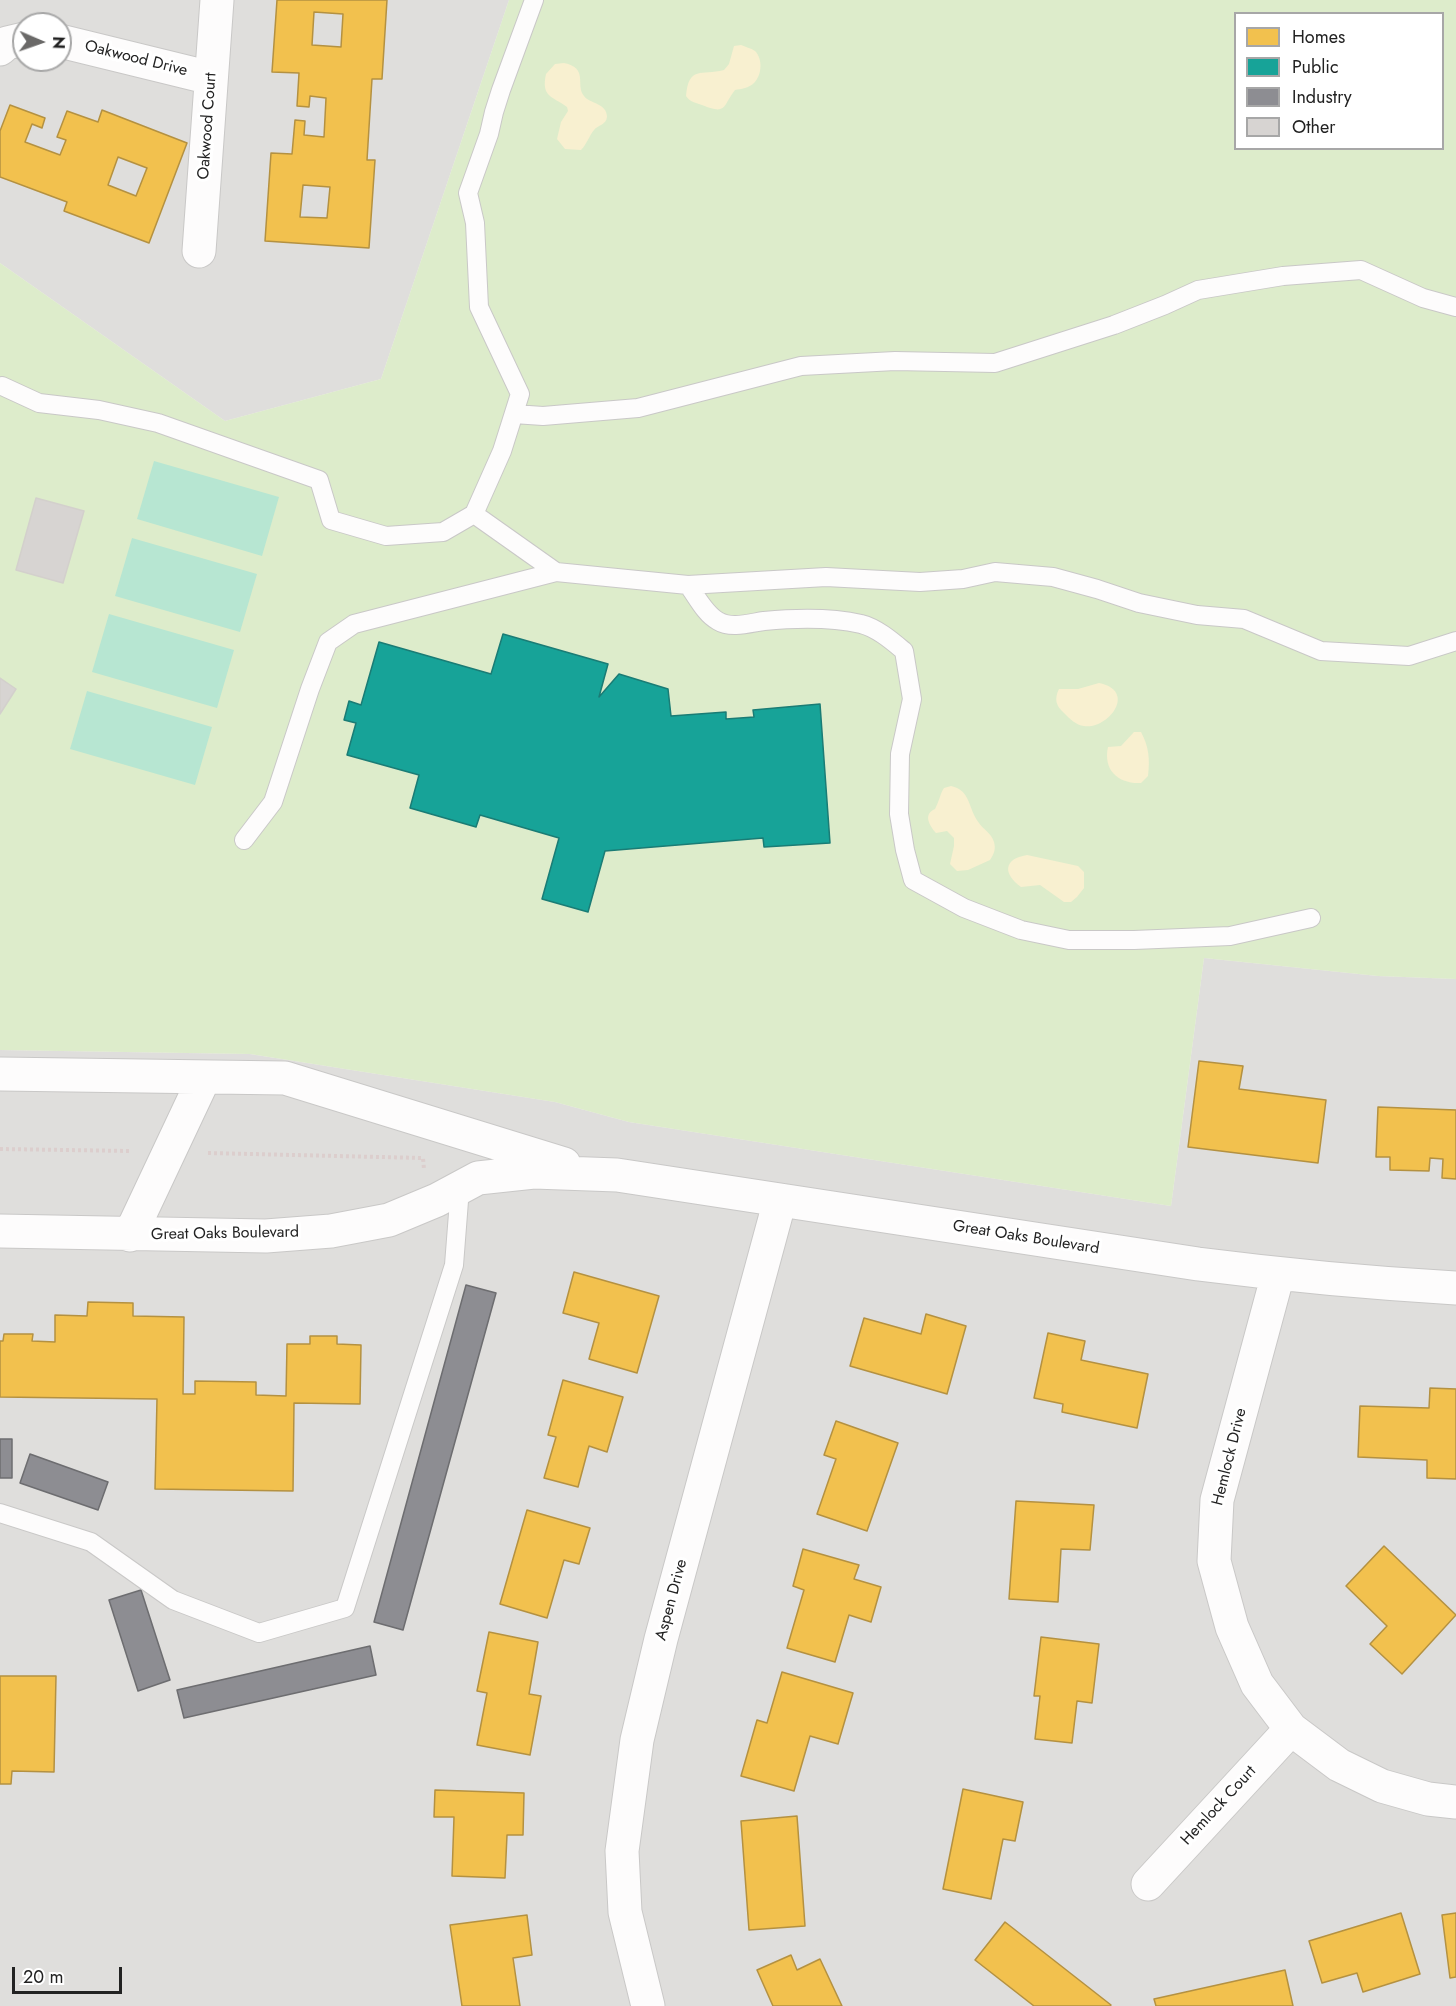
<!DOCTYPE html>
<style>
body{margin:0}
#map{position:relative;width:1456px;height:2006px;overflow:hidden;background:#f0eeeb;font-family:Jost,sans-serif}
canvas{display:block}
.legend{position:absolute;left:1234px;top:12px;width:210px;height:138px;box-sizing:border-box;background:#fff;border:2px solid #a7a7a7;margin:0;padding:8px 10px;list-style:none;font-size:18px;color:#222}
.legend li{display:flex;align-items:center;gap:12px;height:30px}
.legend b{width:30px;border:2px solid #a7a7a7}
.north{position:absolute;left:12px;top:12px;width:60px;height:60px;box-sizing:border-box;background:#fff;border:2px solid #a7a7a7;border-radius:50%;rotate:92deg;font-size:16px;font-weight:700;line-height:24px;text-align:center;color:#222}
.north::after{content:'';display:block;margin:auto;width:21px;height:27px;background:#6a6968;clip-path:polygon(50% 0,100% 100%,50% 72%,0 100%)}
.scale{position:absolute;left:12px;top:1967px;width:110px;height:27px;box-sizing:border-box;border:3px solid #222;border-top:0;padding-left:8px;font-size:18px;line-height:21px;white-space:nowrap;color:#222;-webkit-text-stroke:4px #fff;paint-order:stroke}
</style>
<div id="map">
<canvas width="1456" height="2006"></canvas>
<ul class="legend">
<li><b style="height:16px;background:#f2c14e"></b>Homes</li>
<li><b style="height:16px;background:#17a398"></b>Public</li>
<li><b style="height:16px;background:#8d8d92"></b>Industry</li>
<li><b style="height:16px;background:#d7d4d2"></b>Other</li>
</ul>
<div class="north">N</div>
<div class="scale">20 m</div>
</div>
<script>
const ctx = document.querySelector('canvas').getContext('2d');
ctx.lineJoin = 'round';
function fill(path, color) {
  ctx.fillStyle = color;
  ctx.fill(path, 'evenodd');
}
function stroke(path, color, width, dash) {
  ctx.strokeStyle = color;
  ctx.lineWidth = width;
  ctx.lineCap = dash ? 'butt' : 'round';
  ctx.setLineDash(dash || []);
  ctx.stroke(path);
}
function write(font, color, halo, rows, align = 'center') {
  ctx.font = font + ' Jost,sans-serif';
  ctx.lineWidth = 6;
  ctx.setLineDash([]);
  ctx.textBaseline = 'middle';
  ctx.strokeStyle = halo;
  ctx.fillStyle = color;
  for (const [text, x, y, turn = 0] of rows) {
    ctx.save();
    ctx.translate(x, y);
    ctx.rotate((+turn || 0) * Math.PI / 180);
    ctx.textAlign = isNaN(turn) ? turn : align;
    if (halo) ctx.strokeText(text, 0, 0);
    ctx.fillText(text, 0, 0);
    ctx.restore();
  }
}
fill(new Path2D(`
 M0,0H509L381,379L225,421L0,263ZM24,24H60V60H24Z
 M1204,958L1378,976L1456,979V2006H0V1050L250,1054L555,1102L629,1122L1171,1206Z`), '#dfdedc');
fill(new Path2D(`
 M509,0H1456V979L1378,976L1204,958L1171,1206L629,1122L555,1102L250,1054L0,1050V263L225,421L381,379ZM1236,14H1442V148H1236Z`), '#ddeccb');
fill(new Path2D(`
 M741,45C745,47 751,48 755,51C763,59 762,75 754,83C749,88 741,89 735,90C722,107 727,115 702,105C696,103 690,102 686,96C689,65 701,76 724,70L729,64L734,46Z
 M564,63C589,68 575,85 584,96C590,104 607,103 607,117C606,125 598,125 594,130C589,136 587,144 581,150L565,149L557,139L561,122L568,111L567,107C552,96 541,97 546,74L555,64Z
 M1099,683C1138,691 1108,730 1084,726C1076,725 1070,719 1064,713C1056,706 1054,699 1059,689H1078Z
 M1134,732H1141C1149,747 1150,759 1148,776L1141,783C1118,784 1103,770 1108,747L1121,746Z
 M951,786C971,790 968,809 979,823C983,829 992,834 994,842C996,849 994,854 990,860L968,870L957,871L950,864L954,846V838L947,831L936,833C929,825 923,814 935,809C939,802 940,794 944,788Z
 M1027,855L1078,866L1084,872V888L1077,897L1071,902H1064L1040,885L1021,887C1003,874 1003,859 1027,855Z`), '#f8f0d0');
fill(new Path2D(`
 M154,461L279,497L262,556L137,519Z
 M132,538L257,574L240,632L115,596Z
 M109,614L234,650L217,708L92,672Z
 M87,691L212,727L195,785L70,749Z`), '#b7e6d2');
const homes = new Path2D(`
 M277,0H387L382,79H372L367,160H375L369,248L265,241L271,153L292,154L295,120L305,121L304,135L324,137L326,98L310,96L309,107L297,106L299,73L272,72ZM314,12L343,14L341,47L312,45ZM303,185L330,187L327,218L300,217Z
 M10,105L45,118L42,128L32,124L25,142L60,155L66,140L57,137L67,111L98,122L102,110L187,143L149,243L64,211L67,202L0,177V131ZM118,157L147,168L136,196L108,185Z
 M1199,1061L1243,1066L1239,1089L1326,1100L1318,1163L1188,1147Z
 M1378,1107L1456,1110V1179L1442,1178L1443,1159L1430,1158L1429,1171L1390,1170V1157H1376Z
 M574,1272L659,1296L637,1373L589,1359L599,1323L563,1313Z
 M88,1302L133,1303V1316L184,1317L183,1394H195V1381L256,1382V1395L286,1396L287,1344H310V1336H337V1344L361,1345L360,1404L294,1403L293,1491L155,1489L157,1399L0,1397V1341H3L4,1334H33L32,1341L55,1342V1315L87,1316Z
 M926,1314L966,1326L947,1394L850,1366L864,1318L921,1334Z
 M1048,1333L1085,1341L1081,1360L1148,1374L1137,1428L1062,1412L1063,1404L1034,1398Z
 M563,1380L623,1397L607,1452L589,1446L578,1487L544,1478L556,1437L548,1435Z
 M1430,1388L1456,1389V1479L1427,1478V1460L1358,1457L1360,1406L1429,1408Z
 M836,1421L898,1443L867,1531L817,1514L836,1459L824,1455Z
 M1016,1501L1094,1505L1090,1550L1061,1549L1058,1602L1009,1599Z
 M527,1510L590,1528L579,1564L564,1560L547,1618L500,1604Z
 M1384,1546L1456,1615L1402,1674L1370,1644L1387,1626L1346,1586Z
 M803,1549L859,1565L854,1579L881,1587L871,1622L849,1615L835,1662L787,1648L804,1590L793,1586Z
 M489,1632L538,1642L529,1694L541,1696L530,1755L477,1745L487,1693L477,1691Z
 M1041,1637L1099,1644L1092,1703L1077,1701L1072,1743L1035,1739L1040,1696H1034Z
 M782,1672L853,1693L838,1744L810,1736L794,1791L741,1776L757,1720L767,1723Z
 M0,1676H56L54,1772L12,1771L11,1784H0Z
 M963,1789L1023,1802L1015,1841L1003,1839L991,1899L943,1889Z
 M435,1790L524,1793L523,1835H507L505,1878L452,1876L454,1817H434Z
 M797,1816L805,1926L749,1930L741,1821Z
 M1401,1913L1420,1974L1363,1992L1357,1973L1322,1983L1309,1941Z
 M1456,1913V1977L1450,1978L1442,1915Z
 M527,1915L532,1955L513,1958L520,2006H462L450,1925Z
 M1005,1922L1111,2005L1110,2006H1034L975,1960Z
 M791,1955L797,1970L820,1959L842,2006H773L757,1970Z
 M1285,1970L1293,2006H1156L1154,1999Z`);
fill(homes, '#f2c14e');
stroke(homes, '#b49141', 1.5);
const public = new Path2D(`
 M503,634L608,664L599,697L619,674L668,689L671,716L726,712V719L754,717L753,710L820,704L830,843L764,847L763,838L605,851L588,912L542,899L559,838L480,815L476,827L410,808L419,775L347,755L356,723L344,720L349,701L361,705L379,642L491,674Z`);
fill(public, '#17a398');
stroke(public, '#1a7c75', 1.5);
const industry = new Path2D(`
 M466,1285L496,1293L403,1630L374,1622Z
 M0,1439H12V1478H0Z
 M30,1454L108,1482L98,1510L20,1483Z
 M141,1590L170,1680L138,1691L109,1600Z
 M370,1646L376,1675L184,1718L177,1690Z`);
fill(industry, '#8d8d92');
stroke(industry, '#6d6d70', 1.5);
const building = new Path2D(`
 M36,498L84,511L63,583L16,570Z
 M0,678L16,689L0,714Z`);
fill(building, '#d7d4d2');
stroke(building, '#d3d0cc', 1.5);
const service = new Path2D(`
 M2,386L39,403L99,410L158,423L319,480L331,520L386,536L443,532L474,514L502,451L520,394L479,307L475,223L468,193L489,134L494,112L501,90L534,0
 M514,414L543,416L638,408L801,366L895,361L995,363L1114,325L1165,305L1198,290L1283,276L1361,270L1423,298L1456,307
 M474,514L556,572
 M688,585C697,597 705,614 718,621C731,629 750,623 764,621C795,618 830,617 861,624C877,628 892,641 904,651L912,699L900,754L899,814L905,850L913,880L964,908L1021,930L1069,940H1134L1230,936L1311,918
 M244,840L273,802L310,689L328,642L354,624L556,572L688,585L826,577L920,582L963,579L995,572L1053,577L1097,589L1139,603L1197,615L1244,619L1321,651L1409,656L1456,641
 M0,1513L91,1542L173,1600L259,1633L345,1608L454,1265L460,1188`);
const minor = new Path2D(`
 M60,41L211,78
 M0,49L7,43L24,39
 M199,251L217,0
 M0,1074L285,1078L564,1164
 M0,1231L266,1236L331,1231L389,1220L437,1200L478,1178L534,1172L617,1175L1198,1264C1284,1275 1369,1283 1456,1288
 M130,1235L204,1078
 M1278,1274L1217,1500L1214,1561L1232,1627L1257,1684L1291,1729L1339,1765L1382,1786L1428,1799L1456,1802
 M1148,1884L1291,1729
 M648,2006L625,1912L622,1851L637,1740L661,1639L780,1200`);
stroke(service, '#c9c8c7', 20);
stroke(minor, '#c9c8c7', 35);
stroke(new Path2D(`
 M0,1149L131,1151
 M208,1153L423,1158L424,1169`), '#dccecd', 4, [3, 3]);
stroke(service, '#fdfcfc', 18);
stroke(minor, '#fdfcfc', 33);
write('16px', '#222', '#fff', [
 ["Oakwood Drive",136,59,14],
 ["Oakwood Court",208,126,-86],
 ["Great Oaks Boulevard",225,1234,-1],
 ["Great Oaks Boulevard",1026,1238,9],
 ["Hemlock Drive",1230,1457,-76],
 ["Aspen Drive",672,1600,-75],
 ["Hemlock Court",1219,1806,-47]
]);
</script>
